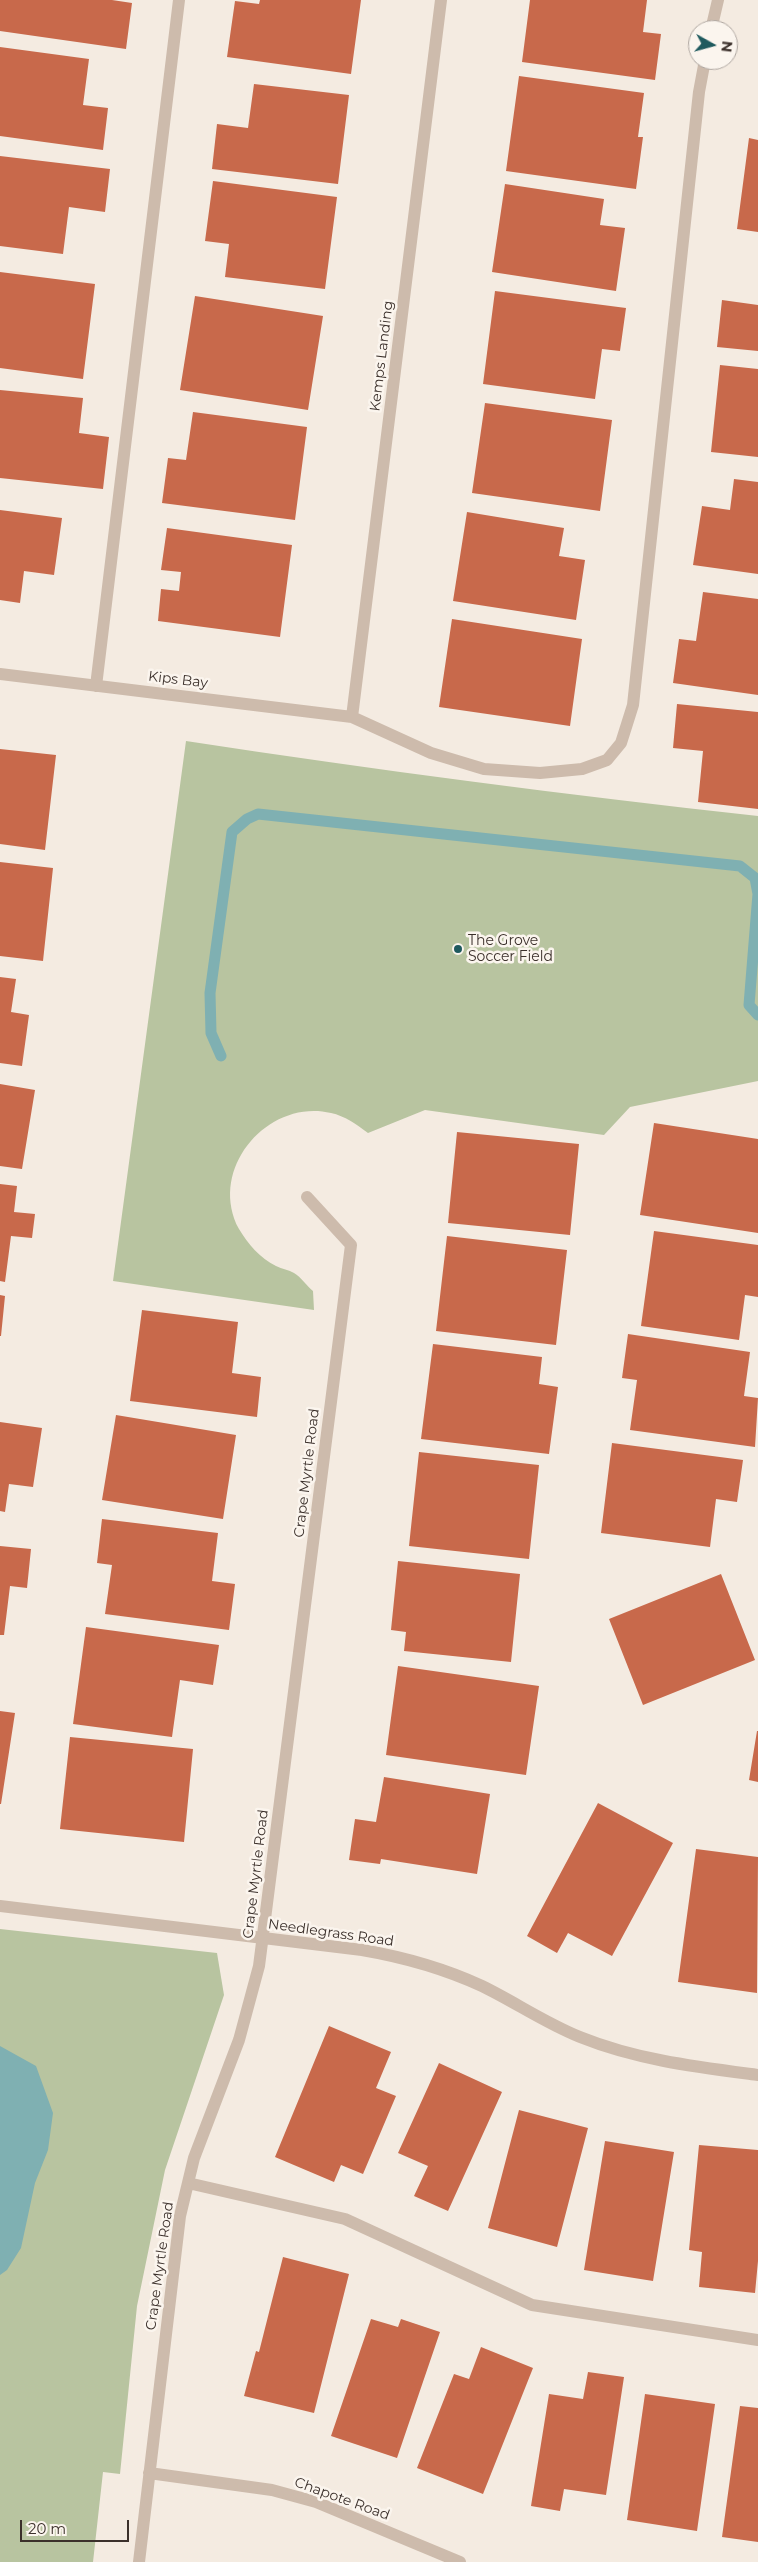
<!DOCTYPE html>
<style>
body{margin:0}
#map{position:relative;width:758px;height:2562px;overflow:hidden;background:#f4ebe1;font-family:Montserrat,sans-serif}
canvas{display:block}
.north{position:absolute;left:688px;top:20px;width:50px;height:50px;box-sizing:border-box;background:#fbf5ee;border:1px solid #aea6a0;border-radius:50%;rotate:97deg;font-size:14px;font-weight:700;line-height:20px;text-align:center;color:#3b302b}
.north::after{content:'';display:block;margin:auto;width:18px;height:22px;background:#1f5a5e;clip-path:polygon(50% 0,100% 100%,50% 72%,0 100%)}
.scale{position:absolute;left:20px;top:2520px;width:109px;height:22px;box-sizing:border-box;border:2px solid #3b302b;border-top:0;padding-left:6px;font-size:15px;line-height:18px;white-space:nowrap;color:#3b302b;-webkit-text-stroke:4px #fbf5ee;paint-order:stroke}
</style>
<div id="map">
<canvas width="758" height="2562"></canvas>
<div class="north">N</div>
<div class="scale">20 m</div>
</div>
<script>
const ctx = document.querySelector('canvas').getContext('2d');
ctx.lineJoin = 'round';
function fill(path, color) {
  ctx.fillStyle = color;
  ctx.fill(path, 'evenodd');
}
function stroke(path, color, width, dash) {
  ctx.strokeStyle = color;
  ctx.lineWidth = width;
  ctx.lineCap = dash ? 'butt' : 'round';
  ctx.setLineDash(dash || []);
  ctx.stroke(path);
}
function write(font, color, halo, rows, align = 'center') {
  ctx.font = font + ' Montserrat,sans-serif';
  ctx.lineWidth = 5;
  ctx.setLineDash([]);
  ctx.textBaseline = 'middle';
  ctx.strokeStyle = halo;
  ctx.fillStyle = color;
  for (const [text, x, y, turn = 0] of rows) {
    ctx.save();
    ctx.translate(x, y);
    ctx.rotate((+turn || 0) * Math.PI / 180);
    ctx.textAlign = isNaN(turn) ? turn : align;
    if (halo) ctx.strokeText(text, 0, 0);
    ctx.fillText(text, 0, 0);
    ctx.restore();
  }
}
fill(new Path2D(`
 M186,741C376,770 567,795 758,816V1081L630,1107L604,1135L425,1110L368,1133C356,1124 345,1116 331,1113C268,1098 207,1169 239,1229C248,1244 260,1258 276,1266C282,1269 289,1270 294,1273C301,1277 307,1286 313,1291L314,1310L113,1281Z
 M0,1929L217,1953L224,1995L165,2170L137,2306L120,2474L103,2472L93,2562H0Z`), '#b8c4a0');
fill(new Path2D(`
 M0,2046L36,2066L53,2113L48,2150L35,2183L21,2248L7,2270L0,2275Z`), '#7fb0b2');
stroke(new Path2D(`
 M221,1056L211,1033L210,993L232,832L247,819L258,814L740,866L755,878L758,894L749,1005L758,1015`), '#7fb0b2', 11);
fill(new Path2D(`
 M0,0H112L132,3L126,49L0,31Z
 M260,0H361L351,74L227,57L235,1L259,4Z
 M530,0H647L643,32L661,34L655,80L522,62Z
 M0,47L89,59L83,105L108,108L103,150L0,136Z
 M519,76L644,93L638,137H643L636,189L506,171Z
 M254,84L349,95L338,184L212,169L217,124L248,128Z
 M749,138L758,140V232L737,229Z
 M0,156L110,169L105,212L69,207L63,254L0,246Z
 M213,181L337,197L325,289L225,277L229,244L205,241Z
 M505,184L604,199L600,225L625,228L616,291L492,272Z
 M0,272L95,284L83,379L0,368Z
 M495,291L626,308L620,351L602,349L595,399L483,384Z
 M195,296L323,316L308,410L180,390Z
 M722,300L758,305V351L717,347Z
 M720,365L758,369V457L711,452Z
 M0,390L83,398L79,433L109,437L103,489L0,478Z
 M485,403L612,420L600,511L472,493Z
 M193,412L307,427L295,520L162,503L168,458L186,460Z
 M734,479L758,482V574L693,565L702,506L730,510Z
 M0,510L62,518L54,575L24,571L20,603L0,600Z
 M467,512L564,528L559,556L585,560L576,620L453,601Z
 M167,528L292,545L280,637L158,621L161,589L179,591L181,572L161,570Z
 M703,592L758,599V695L673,683L679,639L696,641Z
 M452,619L582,639L570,726L439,707Z
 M677,704L758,712V809L698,802L703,751L673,748Z
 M0,749L56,755L45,850L0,844Z
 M0,862L53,868L43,961L0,956Z
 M0,977L16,979L11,1012L29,1015L22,1066L0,1063Z
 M0,1084L35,1090L22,1169L0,1166Z
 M654,1123L758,1139V1233L640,1215Z
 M457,1132L579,1144L570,1235L448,1223Z
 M0,1184L17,1186L14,1212L35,1214L32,1238L11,1236L5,1282L0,1281Z
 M654,1231L758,1245V1297L745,1295L739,1340L641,1326Z
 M447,1236L567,1250L556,1345L436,1331Z
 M0,1295L5,1296L1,1336H0Z
 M142,1310L238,1322L232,1373L261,1377L257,1417L130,1401Z
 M628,1334L750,1352L744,1396L758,1398L755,1447L630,1430L637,1380L622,1378Z
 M433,1344L542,1357L539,1384L558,1387L549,1454L421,1439Z
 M116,1415L236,1435L223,1519L102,1500Z
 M0,1422L42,1428L33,1487L9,1484L5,1512L0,1511Z
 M612,1443L743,1460L737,1502L716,1499L710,1547L601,1533Z
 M419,1452L539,1465L529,1559L409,1546Z
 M102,1519L218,1533L212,1581L235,1584L229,1630L105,1614L112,1565L97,1563Z
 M0,1546L31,1549L27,1588L10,1586L4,1635H0Z
 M398,1561L520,1574L511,1662L404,1651L406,1632L391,1630Z
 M721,1574L755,1660L643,1705L609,1619Z
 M86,1627L219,1645L213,1685L180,1680L172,1737L73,1724Z
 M398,1666L539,1686L526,1775L386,1755Z
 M0,1711L15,1713L1,1804H0Z
 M757,1731H758V1782L749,1780Z
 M70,1737L193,1749L184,1842L60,1829Z
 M384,1777L490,1794L477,1874L381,1859L380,1864L349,1860L355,1819L376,1822Z
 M598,1803L673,1843L612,1956L568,1933L557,1953L527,1936Z
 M696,1849L758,1857L757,1993L678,1982Z
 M329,2026L391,2052L376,2088L396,2096L363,2174L341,2165L334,2182L275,2157Z
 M439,2063L502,2092L448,2211L414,2196L428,2166L398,2153Z
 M519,2110L588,2128L557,2247L488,2228Z
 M605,2141L674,2152L653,2281L584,2270Z
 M699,2145L758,2150V2261L755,2293L699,2287L702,2252L689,2250Z
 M283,2257L349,2274L314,2413L244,2396L256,2351L259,2352Z
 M371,2319L398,2327L401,2319L440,2332L397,2458L331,2436Z
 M481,2347L533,2368L483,2494L417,2468L454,2374L469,2379Z
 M588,2372L624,2377L606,2495L564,2489L560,2511L531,2506L549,2394L583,2399Z
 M645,2394L715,2404L697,2531L627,2520Z
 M740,2406L758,2408V2542L722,2537Z`), '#c8694b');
stroke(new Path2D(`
 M711,30L718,0
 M0,674L352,717L431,753L484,769L540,773L582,769L607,760L621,743L633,705L699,92L705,60
 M96,686L179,0
 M352,717L441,0
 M0,1906L362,1950C403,1957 443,1968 482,1986C515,2002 545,2023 580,2037C637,2060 697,2067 758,2075
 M188,2183L345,2219L532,2305L758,2340
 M149,2473L272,2490L316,2502L460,2562
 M139,2562L180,2216L194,2158L239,2040L259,1966L351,1245L307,1197`), '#cdbbac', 12);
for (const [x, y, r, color] of [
 [458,949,5,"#1f5a5e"]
]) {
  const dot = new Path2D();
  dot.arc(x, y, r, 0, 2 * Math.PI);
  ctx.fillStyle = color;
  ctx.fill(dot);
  stroke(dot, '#fbf5ee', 2);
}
write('14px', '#3b302b', '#fbf5ee', [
 ["Kemps Landing",382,356,-83],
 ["Kips Bay",178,680,7],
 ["Crape Myrtle Road",307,1473,-83],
 ["Crape Myrtle Road",256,1874,-83],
 ["Needlegrass Road",331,1933,8],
 ["Crape Myrtle Road",160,2266,-82],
 ["Chapote Road",342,2499,20]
]);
write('14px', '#3b302b', '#fbf5ee', [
 ["The Grove",468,941],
 ["Soccer Field",468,957]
], 'left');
</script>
